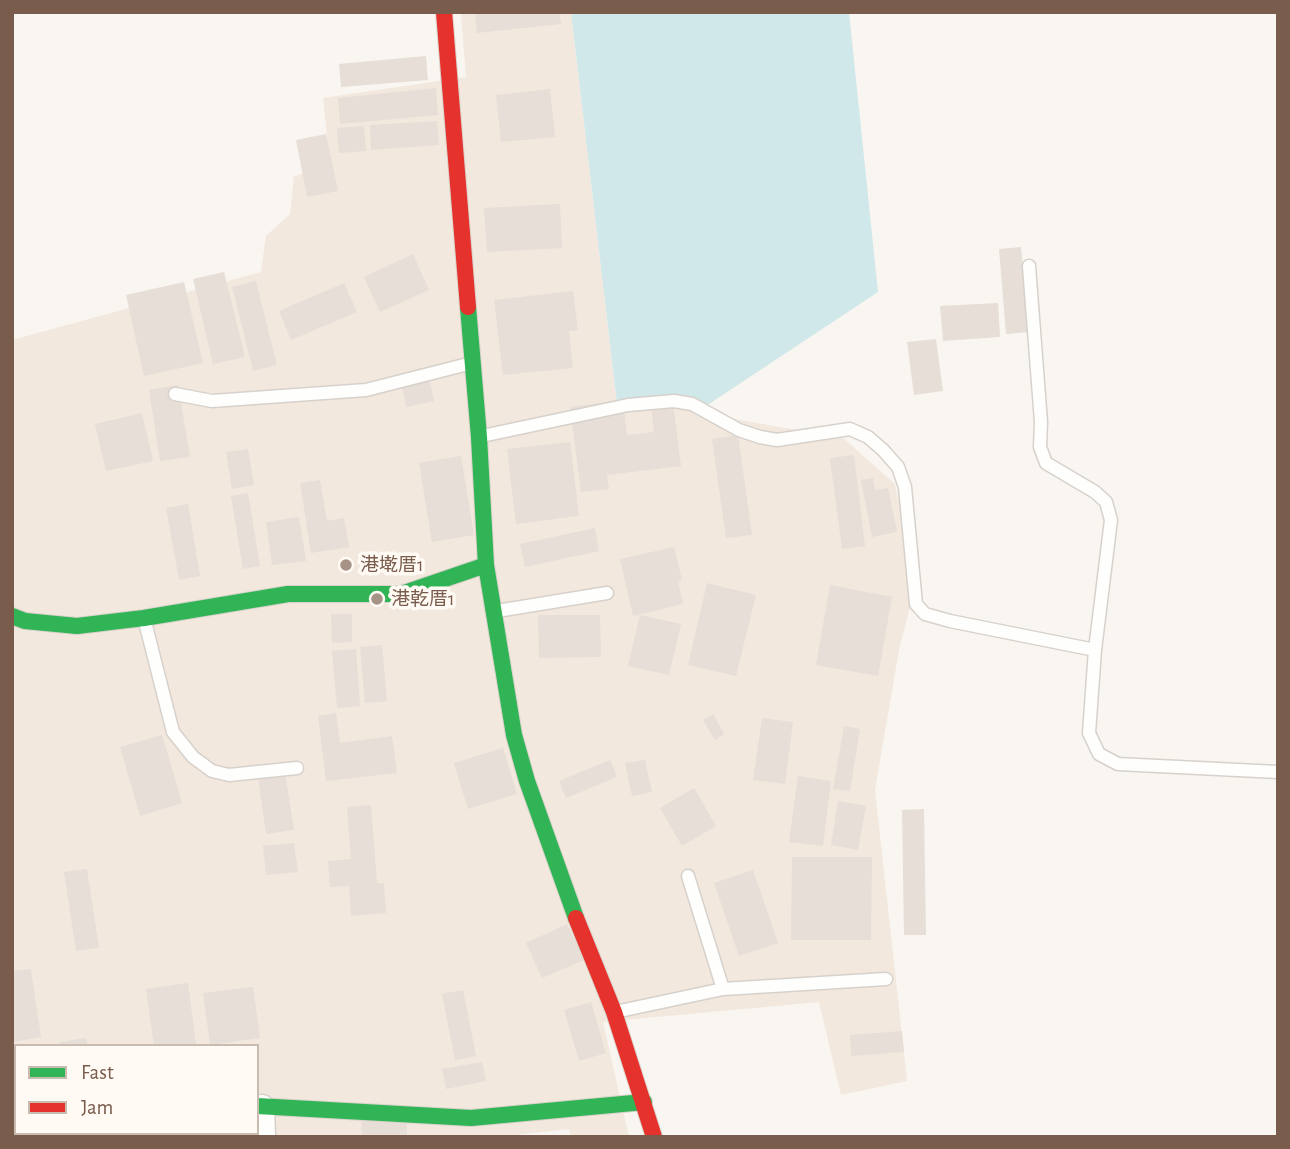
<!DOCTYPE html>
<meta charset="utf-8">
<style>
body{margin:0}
#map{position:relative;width:1290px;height:1149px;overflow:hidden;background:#f9f5f0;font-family:"Alegreya Sans",sans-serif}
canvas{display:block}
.frame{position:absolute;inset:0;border:14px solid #7a5c4d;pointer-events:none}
.legend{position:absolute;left:14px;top:1044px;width:245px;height:91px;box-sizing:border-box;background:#fffaf3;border:2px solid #cabbb1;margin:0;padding:9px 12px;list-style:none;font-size:21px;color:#7a5c4d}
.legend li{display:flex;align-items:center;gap:14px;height:35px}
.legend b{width:35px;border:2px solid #cabbb1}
</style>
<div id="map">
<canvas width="1290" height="1149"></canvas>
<div class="frame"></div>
<ul class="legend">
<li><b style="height:9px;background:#30b455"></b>Fast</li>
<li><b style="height:9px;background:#e5322d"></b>Jam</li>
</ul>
</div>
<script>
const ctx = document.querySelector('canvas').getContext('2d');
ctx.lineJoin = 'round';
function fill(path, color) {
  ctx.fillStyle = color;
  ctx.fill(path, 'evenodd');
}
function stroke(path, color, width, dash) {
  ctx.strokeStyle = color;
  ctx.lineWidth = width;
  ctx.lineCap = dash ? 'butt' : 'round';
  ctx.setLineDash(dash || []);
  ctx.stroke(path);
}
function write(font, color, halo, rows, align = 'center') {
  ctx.font = font + ' "Alegreya Sans","Noto Sans TC",sans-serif';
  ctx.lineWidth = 7;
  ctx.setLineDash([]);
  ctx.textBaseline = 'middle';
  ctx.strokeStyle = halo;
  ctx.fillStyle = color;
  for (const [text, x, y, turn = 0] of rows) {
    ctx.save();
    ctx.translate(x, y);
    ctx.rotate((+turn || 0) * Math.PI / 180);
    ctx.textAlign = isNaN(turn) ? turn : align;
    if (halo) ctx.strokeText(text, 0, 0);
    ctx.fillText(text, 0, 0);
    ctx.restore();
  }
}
fill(new Path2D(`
 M461,12H571L617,404L684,402L734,419L843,438L895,484L916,584L899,650L875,790L907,1081L841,1095L819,1002L603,1022L629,1137H571L569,1129L498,1137H262L257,1125V1046H16V1117H12V340L261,272L266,236L290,214L294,176L330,166L323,98L466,77Z`), '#f2e8de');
fill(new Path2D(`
 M571,12H849L878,292L703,408L617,404Z`), '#d0e8ea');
fill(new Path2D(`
 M475,12H559L561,24L477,33Z
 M426,56L428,80L341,87L339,64Z
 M436,88L438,115L340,124L338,98Z
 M550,89L555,137L501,142L496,95Z
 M437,121L439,145L371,150L370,125Z
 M364,126L366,151L339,153L337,128Z
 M326,134L338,191L307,197L296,140Z
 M560,204L562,248L487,252L484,208Z
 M1021,247L1029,332L1006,334L999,249Z
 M413,254L429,290L380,312L364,277Z
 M224,272L245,357L213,364L193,279Z
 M256,281L277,365L253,371L232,287Z
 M184,282L203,363L144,376L126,295Z
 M344,283L357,312L291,340L279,311Z
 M573,291L578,330L569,331L573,368L503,375L494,300Z
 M998,303L1000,337L943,341L940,306Z
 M936,339L943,391L914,395L907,342Z
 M427,368L434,401L406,407L400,374Z
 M178,385L190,457L160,461L149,390Z
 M672,394L681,466L607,475L609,489L581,492L570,407L623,400L627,435L654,432L650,396Z
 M142,413L153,461L106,471L95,424Z
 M738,435L752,535L726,538L712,439Z
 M570,442L579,516L516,524L507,449Z
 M248,449L254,485L232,489L226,452Z
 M854,455L865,546L842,549L830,458Z
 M461,456L474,535L432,542L419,463Z
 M873,478L875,490L888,488L897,532L872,537L861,480Z
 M320,480L327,521L344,518L349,547L311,553L300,483Z
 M248,493L260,566L243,569L231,496Z
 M188,504L200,576L179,580L166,508Z
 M299,517L306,561L272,565L266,522Z
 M595,528L599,551L525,567L520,544Z
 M674,547L682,580L678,581L683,604L633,616L620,559Z
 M707,583L756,595L736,676L688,665Z
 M830,585L892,597L878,676L816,665Z
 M331,614H352V642L332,643Z
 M538,615H600L601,657L539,658Z
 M640,615L681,624L669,675L628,666Z
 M382,645L387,701L365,703L360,647Z
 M356,649L360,706L337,708L332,651Z
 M336,713L340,743L392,736L397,773L326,781L318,716Z
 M713,714L724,734L715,740L703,720Z
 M762,718L793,722L785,784L753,780Z
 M844,726L860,729L850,791L833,789Z
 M162,735L182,803L140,816L120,747Z
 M503,748L517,794L468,809L454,763Z
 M610,760L617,777L566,798L559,781Z
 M645,760L652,792L632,796L625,763Z
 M284,766L294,830L266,834L257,770Z
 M798,776L831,781L823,846L789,842Z
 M694,788L716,826L682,846L660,808Z
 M838,801L866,806L858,850L831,845Z
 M371,805L377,883H384L386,913L351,916L349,886L330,887L328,861L351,859L347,807Z
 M924,809L926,935H904L902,810Z
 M294,843L298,872L266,875L263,846Z
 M792,857H872L871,940H791Z
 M87,869L99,948L76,951L64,872Z
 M753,870L778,943L739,956L714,883Z
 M567,924L584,960L542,978L526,943Z
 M31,969L41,1037L12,1042V971Z
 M188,983L196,1045L154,1046L146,989Z
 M253,987L260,1038L210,1045L203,993Z
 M463,990L476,1056L455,1060L442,994Z
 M591,1002L606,1053L579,1061L564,1010Z
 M902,1031L904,1052L851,1056L850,1035Z
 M86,1038L88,1046H60V1042Z
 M482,1062L486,1081L446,1089L442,1069Z
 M406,1114L407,1137H362L361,1116Z`), '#e6ded7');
const lane = new Path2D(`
 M1029,266L1041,422L1040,447L1046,463L1095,492L1106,502L1111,520L1095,650
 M175,394L212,401L366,390L472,363
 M482,436L628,405L674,401L692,404L739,430L760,437L777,440L850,429L868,437L883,450L898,467L905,487L916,604L925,614L950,621L1095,650L1089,733L1099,754L1118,764L1278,772
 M497,611L607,593
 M145,622L173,732L193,757L212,771L229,775L297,768
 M723,989L886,979
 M615,1012L723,989L688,876`);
const street = new Path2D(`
 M12,1106H16
 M262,1107L263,1137`);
const fast = new Path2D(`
 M468,307L479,437L486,565L514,735L527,781L576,918
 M12,616L25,621L77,626L144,618L288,594H401L486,565
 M257,1106L471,1118L644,1102`);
const jam = new Path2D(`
 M444,12L468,307
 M576,918L614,1012L654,1137`);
stroke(lane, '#d7d1cb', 15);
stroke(street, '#d7d1cb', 27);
stroke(fast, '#d9d2cb', 18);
stroke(jam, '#d9d2cb', 18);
stroke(lane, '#fefefd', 12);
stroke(street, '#fefefd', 24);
stroke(fast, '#30b455', 16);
stroke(jam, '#e5322d', 16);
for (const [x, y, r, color] of [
 [346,565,7,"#a69286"],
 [377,599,7,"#a69286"]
]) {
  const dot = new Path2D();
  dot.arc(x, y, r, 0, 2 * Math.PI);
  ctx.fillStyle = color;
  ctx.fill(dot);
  stroke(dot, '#fffaf3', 2.5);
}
write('19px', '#7a5c4d', '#fffaf3', [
 ["港墘厝1",360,565],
 ["港乾厝1",391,599]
], 'left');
</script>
